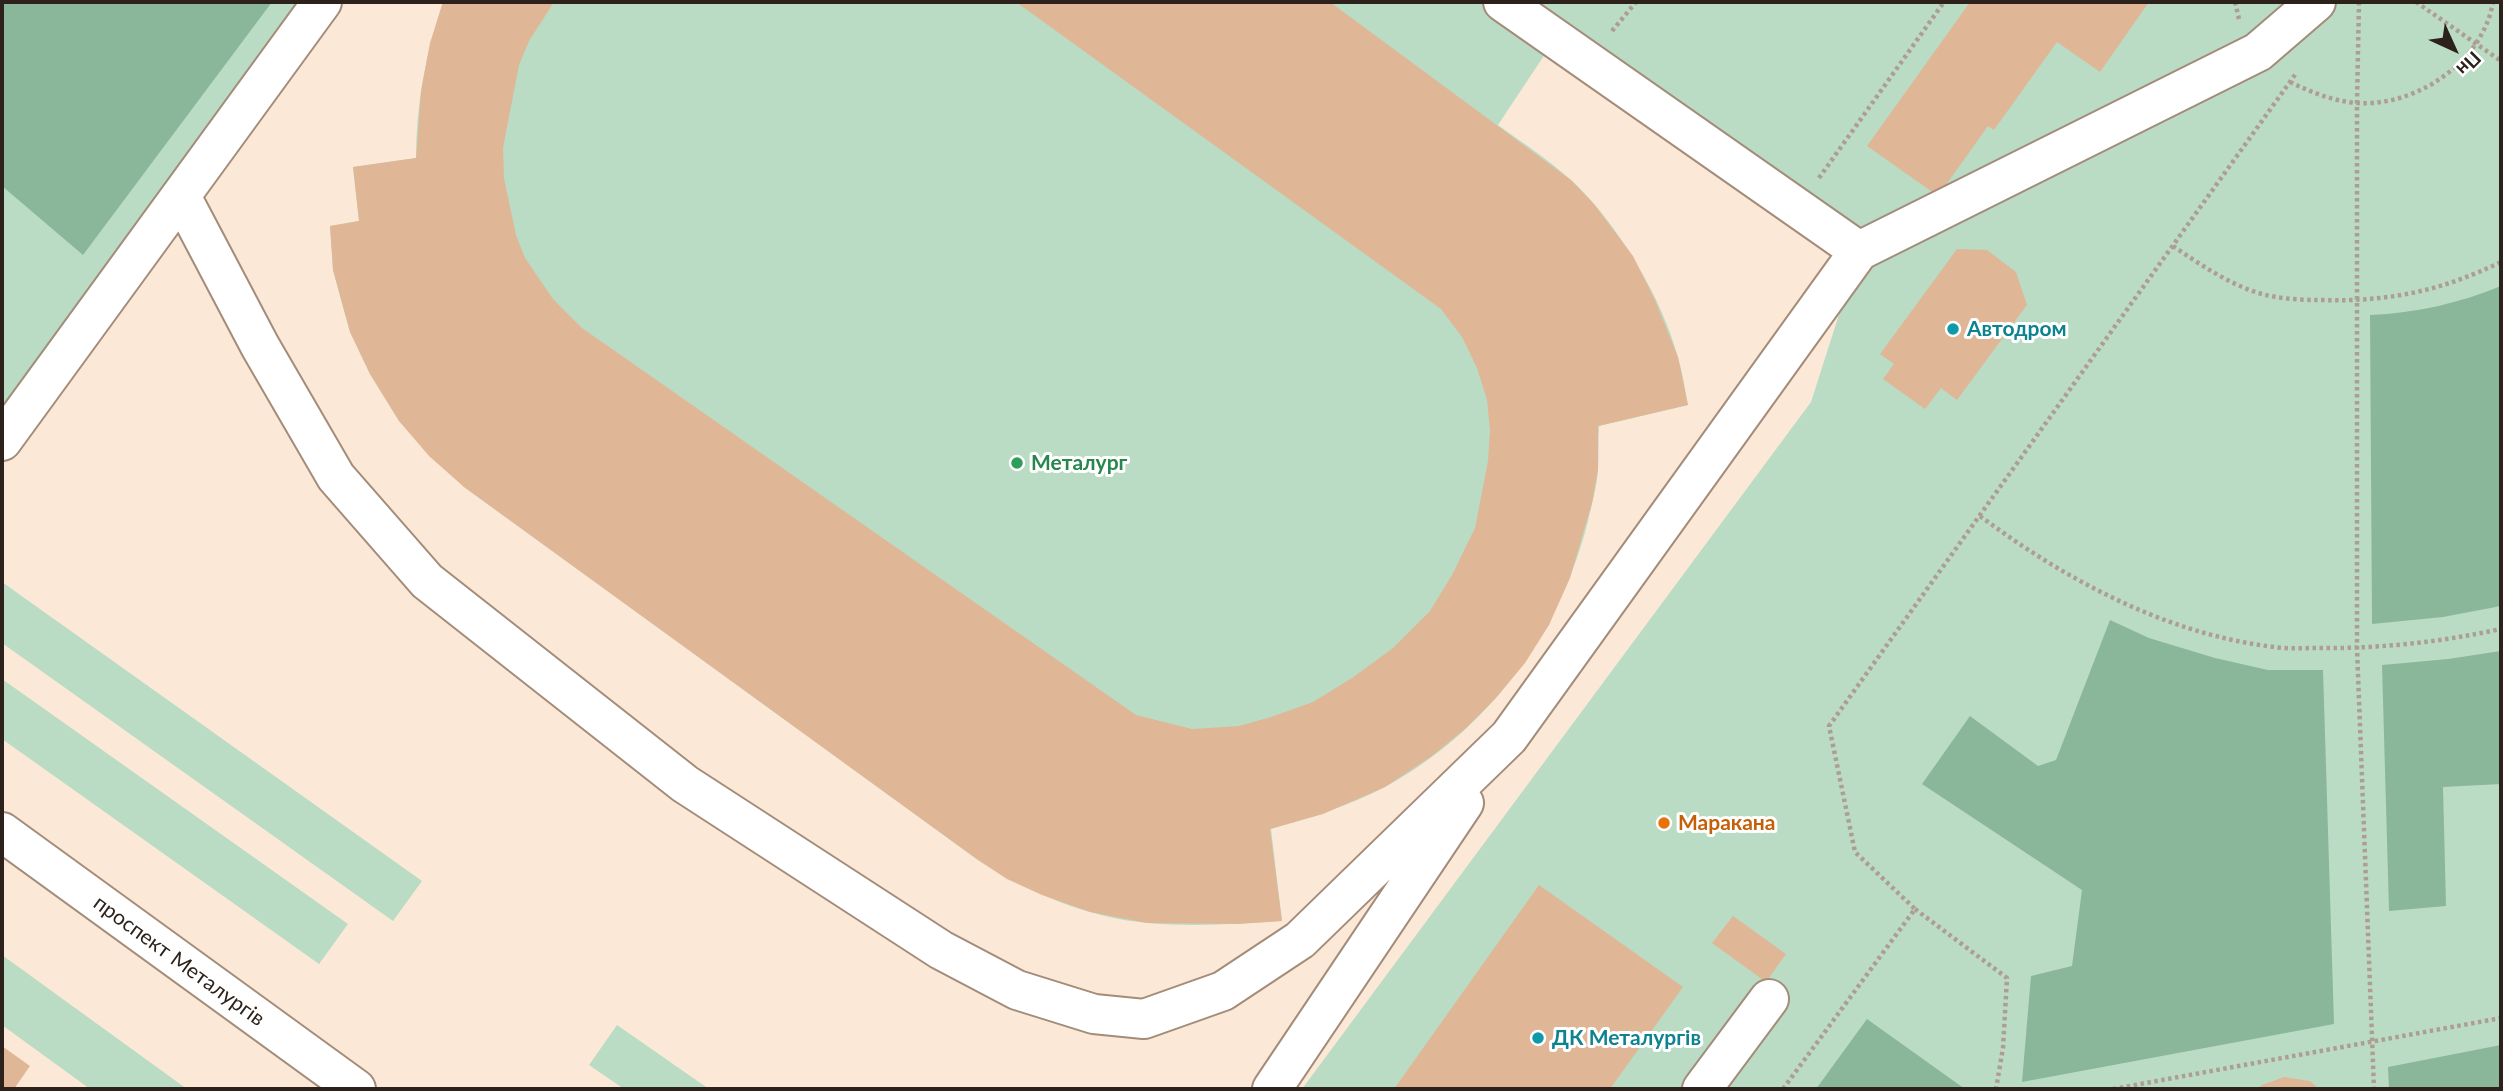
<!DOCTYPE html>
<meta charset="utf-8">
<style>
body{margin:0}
#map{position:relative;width:2503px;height:1091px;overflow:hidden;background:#fce8d7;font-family:Lato,sans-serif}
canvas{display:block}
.frame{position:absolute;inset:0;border:4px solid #2c221b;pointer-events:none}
.north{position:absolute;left:2419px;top:14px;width:70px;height:70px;-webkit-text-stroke:5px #fff;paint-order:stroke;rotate:135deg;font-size:19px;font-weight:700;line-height:28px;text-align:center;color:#2c221b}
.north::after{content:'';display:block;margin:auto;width:24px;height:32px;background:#2c221b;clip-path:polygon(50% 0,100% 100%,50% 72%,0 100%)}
</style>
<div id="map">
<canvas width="2503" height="1091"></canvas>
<div class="frame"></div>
<div class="north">Пн</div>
</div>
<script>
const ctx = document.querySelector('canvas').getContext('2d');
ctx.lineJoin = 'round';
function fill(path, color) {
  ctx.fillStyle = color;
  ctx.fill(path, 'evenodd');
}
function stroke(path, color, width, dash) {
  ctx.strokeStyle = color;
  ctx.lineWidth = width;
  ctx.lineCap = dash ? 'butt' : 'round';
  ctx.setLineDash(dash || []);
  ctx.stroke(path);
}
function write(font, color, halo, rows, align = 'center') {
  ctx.font = font + ' Lato,sans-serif';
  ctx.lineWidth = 6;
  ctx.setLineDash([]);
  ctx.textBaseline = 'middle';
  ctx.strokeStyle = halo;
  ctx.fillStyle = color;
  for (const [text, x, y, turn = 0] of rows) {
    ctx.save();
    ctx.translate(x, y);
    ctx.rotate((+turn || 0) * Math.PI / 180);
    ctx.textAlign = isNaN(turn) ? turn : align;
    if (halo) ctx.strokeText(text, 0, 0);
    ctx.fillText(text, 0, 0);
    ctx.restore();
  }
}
fill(new Path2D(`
 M2,2H322L2,441Z
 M443,2H2501V1089H1302L1811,402L1859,252L1555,39L1498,125C1523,143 1549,160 1571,180C1616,221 1663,299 1678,358C1683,373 1685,390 1688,405L1599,426C1598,440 1599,455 1598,469C1597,486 1592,504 1588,521C1560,633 1488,731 1385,787C1349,806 1309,818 1271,829L1282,921C1238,924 1192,927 1148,923C1087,918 1029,892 978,860L464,487L399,421L370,374L350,332L340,296L333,270L330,226L359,221L353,167L416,158C416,104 426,53 443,2Z
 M2,582L422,881L393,921L2,643Z
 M2,679L348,924L319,964L2,739Z
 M2,955L187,1089H90L2,1025Z
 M617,1025L709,1089H624L589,1065Z`), '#badcc5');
fill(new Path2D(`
 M2,2H272L83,255L2,186Z
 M2501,286V606L2443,617L2372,624L2370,315C2416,313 2460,303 2501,286Z
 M2110,620L2149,638L2215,658L2268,670H2323L2334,1024L2022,1082L2031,976L2072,966L2082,890L1922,784L1970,716L2038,766L2056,760Z
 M2501,651V784L2443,787L2446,906L2389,911L2382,665L2448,659Z
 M1867,1019L1965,1089H1816Z
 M2501,1045V1089H2389L2388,1067Z`), '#8ab79a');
fill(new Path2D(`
 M443,2H554L529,41L519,65L503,148L504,178L516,235L525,258L553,299L582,328L1136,715L1192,729L1239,726L1271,717L1313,702L1352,678L1393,648L1430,611L1452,575L1475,528L1488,461L1490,430L1487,400L1477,368L1462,337L1441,309L1016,2H1330L1571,180L1594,204L1633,256L1655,300L1678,357L1688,405L1598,426V470L1592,503L1570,578L1549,625L1525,663L1495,699L1466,728L1432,756L1385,787L1323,814L1270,829L1282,921L1237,924L1147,923L1090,912L1042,895L1007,879L978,860L464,487L429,456L399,421L370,374L350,332L333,270L330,226L359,221L353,167L416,158L421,91L430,43Z
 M1970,2H2149L2100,72L2057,42L1994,130L1988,126L1938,196L1867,146Z
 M1957,249L1987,250L2016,272L2027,305L1957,400L1941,388L1925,409L1883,379L1894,364L1880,354Z
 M1539,885L1683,987L1610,1089H1394Z
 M1733,916L1786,954L1766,982L1712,943Z
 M2,1046L30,1066L14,1089H2Z
 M2284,1077L2310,1081L2319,1089H2257L2262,1085Z`), '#dfb796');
const minor = new Path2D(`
 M1503,2L1859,251
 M181,196L260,346L336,477L427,581L685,784L941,950L1017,990L1094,1014L1144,1019L1223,991L1300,940L1509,737L1859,251L2258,52L2316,2
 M2,441L322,2
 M1272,1089L1464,803
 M1702,1089L1769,999`);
const major = new Path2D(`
 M2,832L356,1089`);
stroke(minor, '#a38c79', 42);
stroke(major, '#a38c79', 42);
stroke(new Path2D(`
 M2235,2L2239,19
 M2359,2L2357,103V648L2374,1089
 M2416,2L2501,61
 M1612,31L1636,2
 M2290,82C2311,92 2332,101 2357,103C2416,107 2483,62 2493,2
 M1819,178L1944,2
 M2173,246C2201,265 2230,285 2262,294C2280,299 2302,300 2321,300C2388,302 2441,291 2501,262
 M1980,516C2066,580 2166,634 2274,647C2288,649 2302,648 2316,648C2379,649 2440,642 2501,629
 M1915,909L2007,978L2003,1048L1996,1089
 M1783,1089L1915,909L1855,852L1829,726L2297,72
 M2113,1089L2501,1018`), '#ae9e91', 4.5, [3.5, 3.5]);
stroke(minor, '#fff', 38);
stroke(major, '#fff', 38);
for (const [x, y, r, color] of [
 [1953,329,7,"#0f9aa8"],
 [1017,463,7,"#2e9e5b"],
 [1664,823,7,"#e8710a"],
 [1538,1038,7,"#0f9aa8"]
]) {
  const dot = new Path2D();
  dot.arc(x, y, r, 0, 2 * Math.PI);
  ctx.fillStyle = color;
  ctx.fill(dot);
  stroke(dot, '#fff', 2.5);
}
write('bold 21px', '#0d838f', '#fff', [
 ["Автодром",1967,329],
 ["ДК Металургів",1552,1038]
], 'left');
write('bold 21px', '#27864d', '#fff', [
 ["Металург",1031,463]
], 'left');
write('bold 21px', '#c56008', '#fff', [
 ["Маракана",1678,823]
], 'left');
write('21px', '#2c221b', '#fff', [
 ["проспект Металургів",179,961,36]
]);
</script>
